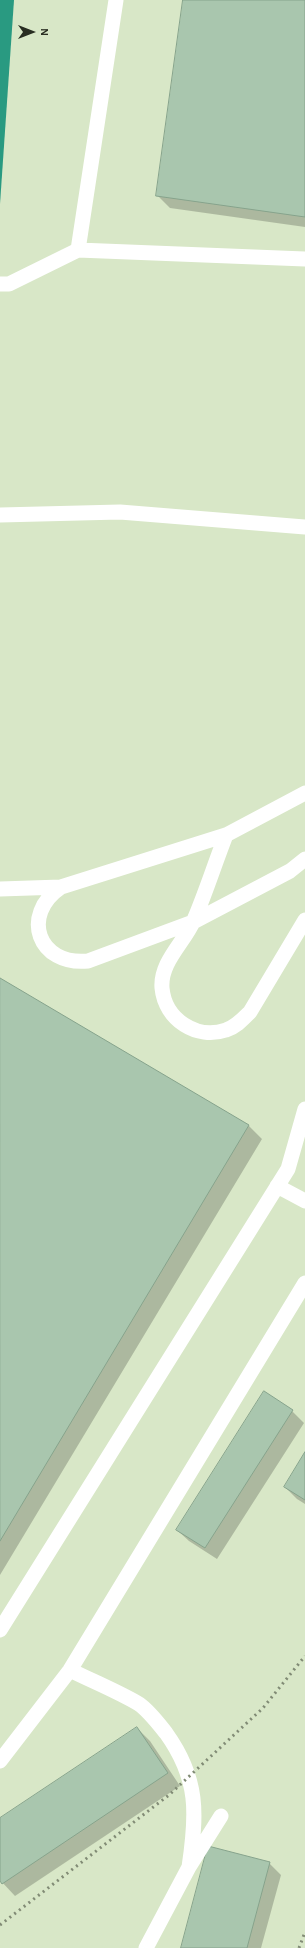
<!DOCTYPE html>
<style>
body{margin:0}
#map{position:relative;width:305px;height:1948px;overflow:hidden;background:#d8e7c7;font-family:"Alegreya Sans",sans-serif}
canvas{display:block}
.north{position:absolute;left:12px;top:12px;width:40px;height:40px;-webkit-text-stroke:3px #d8e7c7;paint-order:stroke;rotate:90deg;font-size:11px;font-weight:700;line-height:16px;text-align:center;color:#282d21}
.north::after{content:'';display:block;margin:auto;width:14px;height:18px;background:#282d21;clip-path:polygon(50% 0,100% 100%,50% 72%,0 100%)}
</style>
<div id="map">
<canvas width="305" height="1948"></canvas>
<div class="north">N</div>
</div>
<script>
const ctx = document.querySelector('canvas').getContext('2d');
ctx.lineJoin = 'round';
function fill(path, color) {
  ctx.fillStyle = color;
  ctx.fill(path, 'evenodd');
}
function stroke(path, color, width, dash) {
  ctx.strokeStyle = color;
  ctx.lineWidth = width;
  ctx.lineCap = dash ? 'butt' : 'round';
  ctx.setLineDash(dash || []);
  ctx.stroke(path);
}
fill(new Path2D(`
 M0,0H14L0,204Z`), '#299a81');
fill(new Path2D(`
 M184,0H305V227L170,208L157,195Z
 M0,979L249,1126L262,1139L0,1575Z
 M264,1392L292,1411L304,1423L217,1559L189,1541L177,1530Z
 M305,1454V1504L297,1499L285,1487Z
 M137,1728L150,1741L180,1786L15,1896L0,1880V1819Z
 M269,1863L281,1875L261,1948H182Z`), '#0003');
const building = new Path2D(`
 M183,0H305V217L156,196Z
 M0,978L249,1125L0,1541Z
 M264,1391L293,1410L205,1548L176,1530Z
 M305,1452V1500L284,1487Z
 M137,1727L168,1773L2,1884L0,1881V1818Z
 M208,1846L270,1862L247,1948H181Z`);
fill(building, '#a9c6ae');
stroke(building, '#86a38c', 1);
stroke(new Path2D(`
 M78,250L116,0
 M0,284H9L78,250L305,259
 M0,515L120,512L305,527
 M226,835C215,863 206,892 194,920C184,943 160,962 162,988C165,1020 197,1040 226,1030C236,1027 243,1019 250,1012L305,920
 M61,887C20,915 38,966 88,961L193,922L290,871L305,859
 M0,889L61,887L226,835L305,793
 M277,1186L305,1201
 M0,1630L288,1169L305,1109
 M70,1670C92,1681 117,1691 139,1704C149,1711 158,1723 166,1733C199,1779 197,1814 189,1867
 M0,1761L70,1670L305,1283
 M146,1948L189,1867L221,1816`), '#fff', 15);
stroke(new Path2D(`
 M0,1925L169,1795L263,1708L305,1656
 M299,1948L305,1932`), '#818b75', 3, [2, 4]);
</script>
